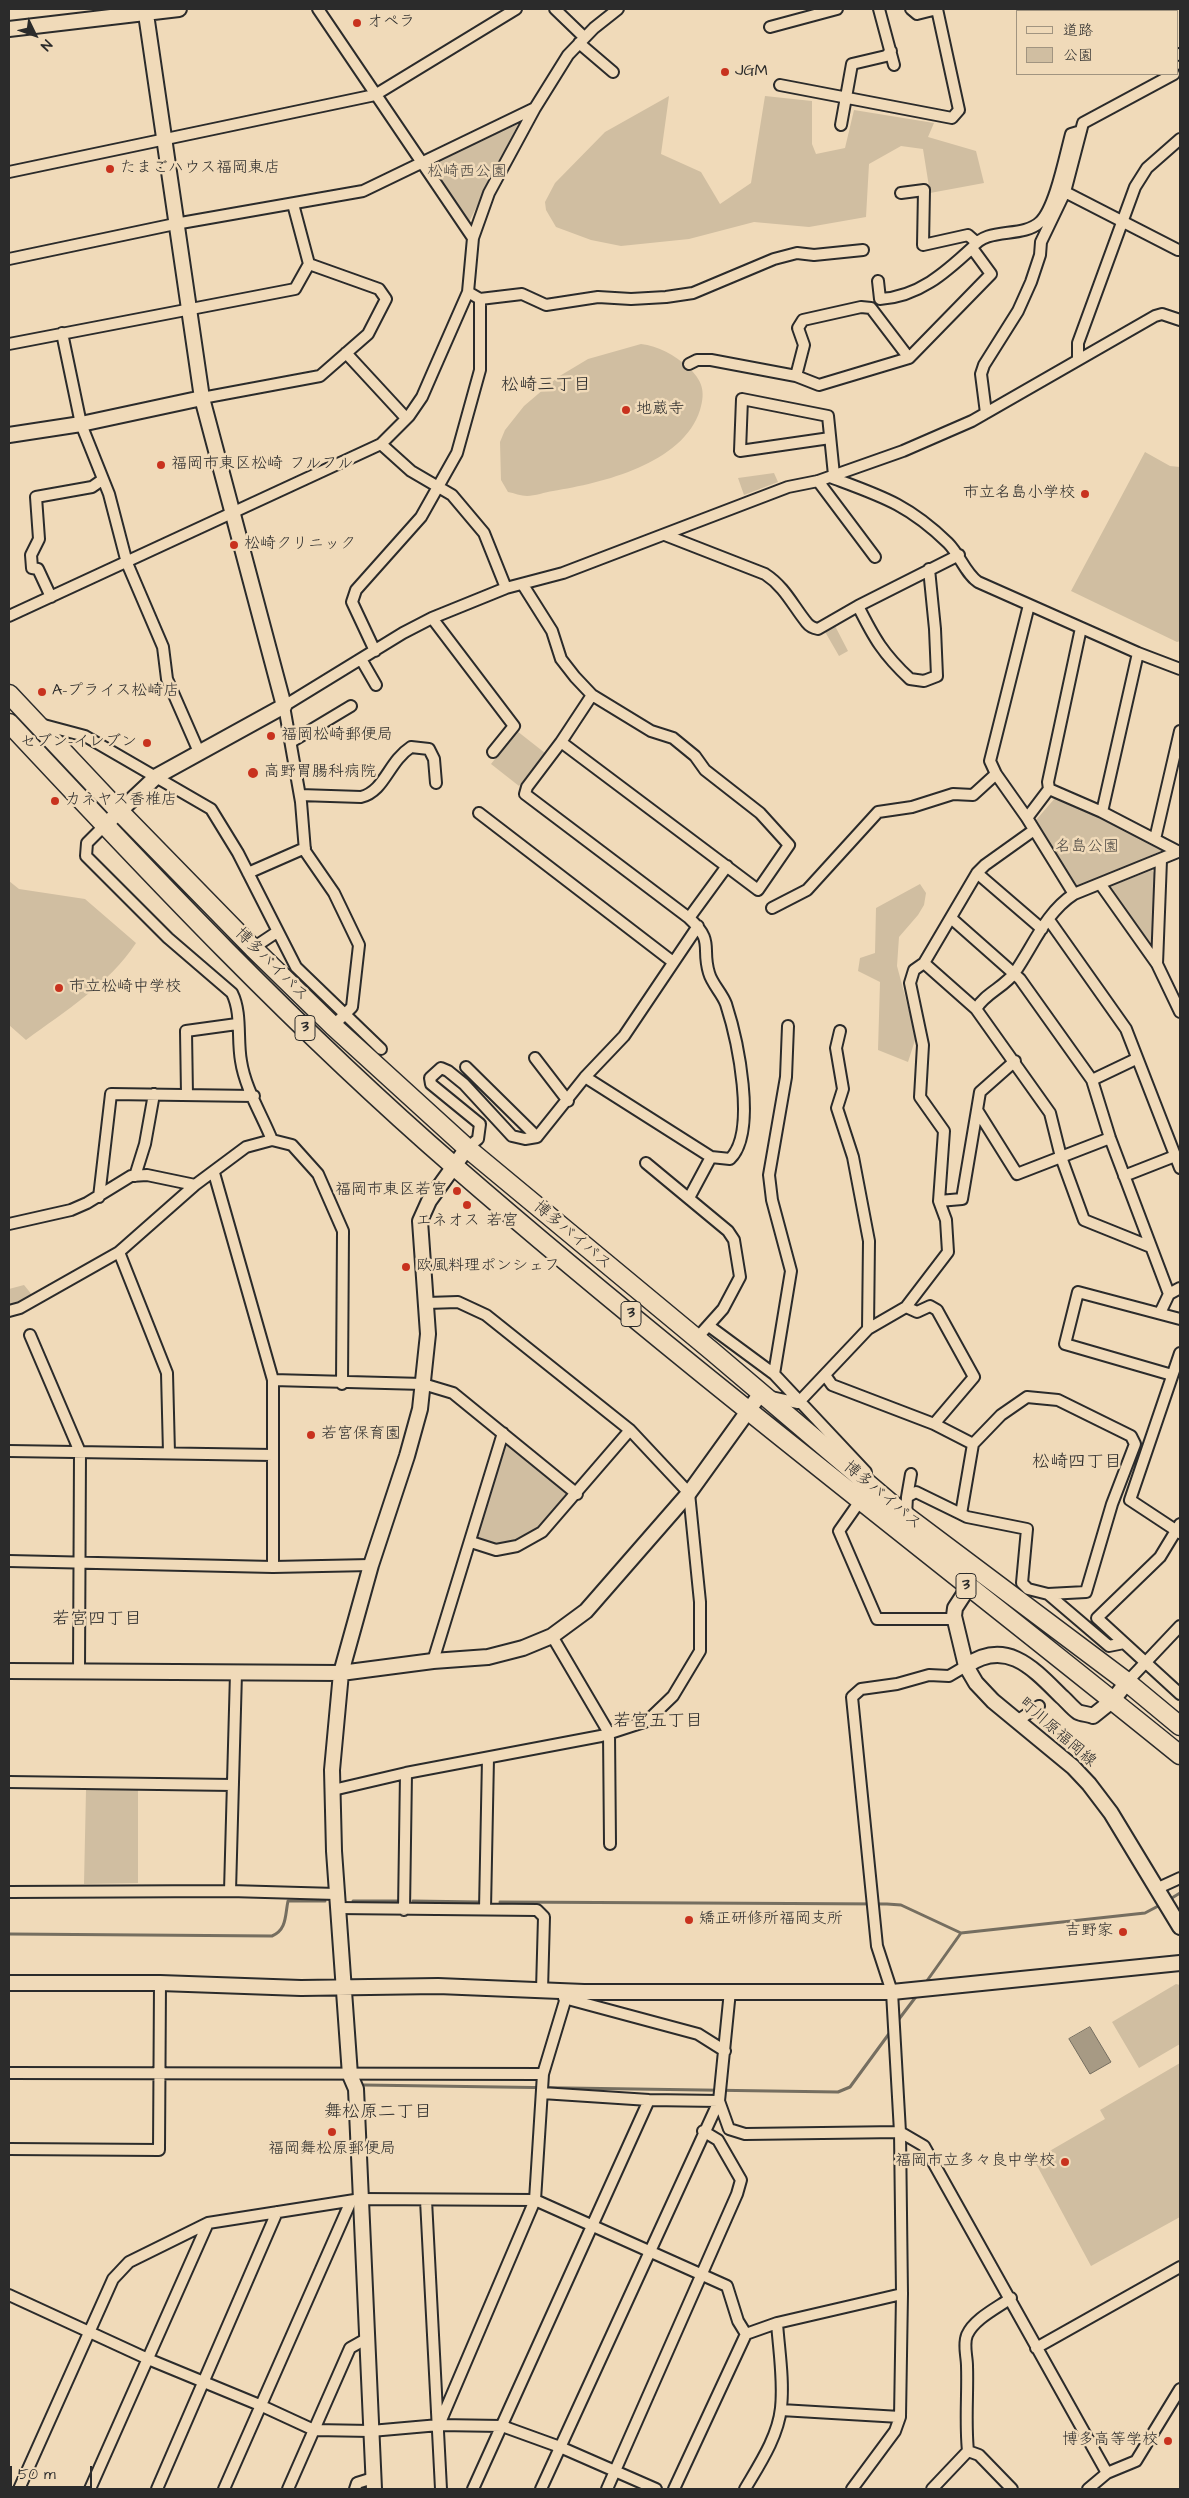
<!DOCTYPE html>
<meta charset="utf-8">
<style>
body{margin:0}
#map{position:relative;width:1189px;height:2498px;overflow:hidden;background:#f0dab9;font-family:"Architects Daughter","Klee One",sans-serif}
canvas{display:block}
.frame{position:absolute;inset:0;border:10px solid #2b2b2b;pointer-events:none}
.legend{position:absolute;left:1016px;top:10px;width:162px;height:65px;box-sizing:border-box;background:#f0dab9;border:1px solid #a19480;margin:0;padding:6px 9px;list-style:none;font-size:15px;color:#2b2b2b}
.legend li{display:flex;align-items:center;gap:10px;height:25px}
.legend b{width:25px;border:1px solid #a19480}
.north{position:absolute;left:10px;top:10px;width:50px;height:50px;-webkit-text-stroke:4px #f0dab9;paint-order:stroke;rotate:132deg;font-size:14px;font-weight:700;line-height:20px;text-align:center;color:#2b2b2b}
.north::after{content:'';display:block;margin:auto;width:18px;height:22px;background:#2b2b2b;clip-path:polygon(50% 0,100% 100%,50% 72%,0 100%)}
.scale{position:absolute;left:10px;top:2466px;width:82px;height:22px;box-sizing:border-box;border:2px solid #2b2b2b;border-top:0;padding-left:6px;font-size:15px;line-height:18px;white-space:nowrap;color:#2b2b2b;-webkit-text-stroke:4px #f0dab9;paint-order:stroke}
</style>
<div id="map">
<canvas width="1189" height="2498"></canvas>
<div class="frame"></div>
<ul class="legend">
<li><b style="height:6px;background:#f0dab9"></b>道路</li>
<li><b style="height:14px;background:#d0bea1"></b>公園</li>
</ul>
<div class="north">N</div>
<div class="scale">50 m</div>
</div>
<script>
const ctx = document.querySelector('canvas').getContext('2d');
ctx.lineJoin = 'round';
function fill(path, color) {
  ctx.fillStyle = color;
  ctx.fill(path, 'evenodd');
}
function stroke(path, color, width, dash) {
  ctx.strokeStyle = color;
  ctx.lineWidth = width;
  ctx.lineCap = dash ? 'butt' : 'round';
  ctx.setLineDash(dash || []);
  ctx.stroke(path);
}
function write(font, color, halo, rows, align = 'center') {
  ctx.font = font + ' "Architects Daughter","Klee One",sans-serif';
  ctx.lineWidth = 5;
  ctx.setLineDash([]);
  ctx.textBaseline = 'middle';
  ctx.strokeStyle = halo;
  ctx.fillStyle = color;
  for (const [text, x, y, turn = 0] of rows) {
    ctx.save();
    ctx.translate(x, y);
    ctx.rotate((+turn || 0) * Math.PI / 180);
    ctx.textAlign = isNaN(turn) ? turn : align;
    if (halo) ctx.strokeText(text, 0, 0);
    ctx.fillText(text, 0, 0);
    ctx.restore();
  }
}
fill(new Path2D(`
 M669,96L661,154L701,172L720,204L751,183L765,96L812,101V144L816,154L845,148L854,110L934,123L928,137L976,151L984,183L930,193L923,149L901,146L869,164L866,217L809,227L754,222L689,239L621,246L591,240L556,227L546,210L545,202L555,183L605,132Z
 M520,120L469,222L431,164Z
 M641,344C658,346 675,355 688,367C702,380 706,391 700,410C683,464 602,483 553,491C545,492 535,496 527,496C521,496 514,493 508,492L501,480L500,442L505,430L524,406L558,377L588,359Z
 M1145,452L1170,466L1180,467V641L1177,642L1071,591Z
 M774,473L778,482L744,495L738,478Z
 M834,624L848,651L839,656L824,630Z
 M517,731L545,753L519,786L491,764Z
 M1056,797L1153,843L1163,850L1082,887L1075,886L1035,826L1036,820Z
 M1152,870L1154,873V952L1110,892L1111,886Z
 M9,881L19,889L85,899L136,943C109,984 65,1011 26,1040L9,1025Z
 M920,884L926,893L924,905L918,915L899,937L897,966L916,1037L908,1062L878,1050L880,982L858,971L860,958L875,953L876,908Z
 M24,1285L33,1296L9,1307V1289Z
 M509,1443L567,1492C559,1503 551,1518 541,1528C527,1541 491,1553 476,1537L503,1445Z
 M138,1789V1883L84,1884L86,1790Z
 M1176,1984L1180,1985V2044L1139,2068L1112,2022Z
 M1180,2063V2217L1091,2266L1034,2160L1105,2119L1100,2110Z`), '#d0bea1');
const water = new Path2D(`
 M1090,2027L1111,2062L1090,2074L1069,2039Z`);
fill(water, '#a79a84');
stroke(water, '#756e60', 1);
stroke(new Path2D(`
 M353,1901H399
 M413,1901L480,1902
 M1167,1901L1180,1893
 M500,1902L887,1904L901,1905L961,1933L1145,1913L1162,1904
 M9,1934L272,1936C287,1930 285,1915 288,1901H325
 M924,1985L961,1933
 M896,2023L918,1994
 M364,2085L838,2092L850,2087L891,2031`), '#756e60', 3);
const street = new Path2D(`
 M318,9L473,238
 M555,9L584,37
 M879,9L894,65
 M911,9L917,14L937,9
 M1116,9L1118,11
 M770,27L837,9
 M579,43L613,72
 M1178,54L1180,55
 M780,85L952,118L959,110L937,9
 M841,125L852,64L886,56L891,51
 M9,172L375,95L516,9
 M1065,192L1178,250
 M901,193L924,190L923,245L968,235L976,242
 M9,259L175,224L363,191L535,108
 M878,281L880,299C918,297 945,273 972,248
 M480,299L522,294L546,305L598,297L631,299L666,297L693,293L774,259L797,253L814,255L863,250
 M62,333L81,424L109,494L127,563L163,647L167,679L199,752
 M9,344L295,289L309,264L293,204
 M346,353L406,418
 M1078,359V343L1135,187L1147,168L1180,139
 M689,364L697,360H711L796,376L819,385L909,358L991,274L972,248C987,226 1022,239 1040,222C1055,208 1065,156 1071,134L1081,131
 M796,376L804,345L798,328L803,320L861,307L871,308L909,358
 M202,398L320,376L368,334L386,299L379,289L309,264
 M986,413L981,374L984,365L1018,311L1031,282L1040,255L1041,242L1065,192L1083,123L1174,74
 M830,438L740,451L742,399L828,416L834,475
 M381,444L411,471L452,495L484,533L506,588
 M830,477C881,496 908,504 948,543C960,555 965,573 978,582L1138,653L1180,669
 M818,481L875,557
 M665,535L765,574C785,587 793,606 807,623C810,627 813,628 818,629L858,606L959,555
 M523,585L552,631L561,659L575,677L592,695L651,731L673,738L695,756L705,770L760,813L789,845L758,890L561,742
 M51,597L38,569L32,568L31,555L39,539L36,497L92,487L102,480
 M1029,605L990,761L996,774L1027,818L1074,894
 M858,606C874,638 883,654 910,679L924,681L937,676L935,629L929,569
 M9,616L381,444L409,416L422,397L432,374L468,292L473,238L489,193L535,108L568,55L594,28L618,9
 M432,618L514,726L493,752
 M375,651L352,602L356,590L421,517L457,453L480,370V299L468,292
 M361,659L376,685
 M592,695L561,742L527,787L525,794L689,918C715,942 701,947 709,973C712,984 722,993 726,1004C737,1038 758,1132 730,1159L711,1157
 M40,724L85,736L211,809L238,853L296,967L381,1049
 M291,742L351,706
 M1049,789L1048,782L1081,628
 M300,795L361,797C385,791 388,762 411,747L429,749L434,759L436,783
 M1102,812L1138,653
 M479,813L673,962
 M1027,818L1049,789L1102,812L1179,852
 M104,826L87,843L86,856L168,938L232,993C242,1013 237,1039 241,1061C245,1088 262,1115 272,1140
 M1155,839L1180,731
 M248,873L305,848
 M977,873L1042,929
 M1101,885L1157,964L1180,1012
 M772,908L807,890L878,812L912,807L953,794L973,795L996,774
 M689,918L727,866
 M951,918L1020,979L1092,1080L1110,1138L1169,1294L1180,1288
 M1049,920L1126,1029L1180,1168
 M253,948L277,932
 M924,963L976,1009L1050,1113L1061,1157L1084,1220L1151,1247
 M1157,964L1161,860
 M976,1009C985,993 1005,987 1015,972C1033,946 1046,912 1074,894L1180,851
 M333,1026L352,1007L359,945L334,893L305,851L301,802L284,706L403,633L432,618L506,588L563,573L788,487L818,481L903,451L972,421L1155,316L1162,314L1180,320
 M840,1031L836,1048L843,1089L837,1108L853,1157L869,1241L868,1329
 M535,1058L568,1101
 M1015,1061L980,1092L977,1110L1017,1174L1110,1138
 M466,1067L537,1137
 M585,1077L711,1157L689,1198
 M1092,1080L1136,1059
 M187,1095L186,1031L237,1024
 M467,1148L478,1139L480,1124L431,1084L430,1078L441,1068L448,1071L464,1084L512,1136L525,1139L537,1137L585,1077L624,1036L698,926
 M646,1163L728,1231L734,1240L740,1277L723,1309L697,1338
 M214,1173L273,1380V1567
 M135,1176L145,1144L154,1094
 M1124,1176L1175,1156
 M99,1197L111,1094L254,1096
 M939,1201L962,1199L977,1110
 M9,1224L71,1210L87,1203L131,1176L147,1175L195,1185
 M119,1252L167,1373L169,1453
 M906,1307L917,1312L930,1306L937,1310L974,1377L934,1424
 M9,1311L20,1308L119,1252L195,1185L246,1147L272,1140L292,1145L318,1174L343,1231L342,1384
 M1160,1313L1169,1294
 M709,1326L774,1374L866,1472
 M30,1335L80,1452L79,1672
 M1180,1353L1130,1500L1180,1533
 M774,1374L791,1271L772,1200L769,1175L786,1077L788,1026
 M825,1375L832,1385L934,1424L973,1444
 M1172,1375L1065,1344L1078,1292L1180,1319
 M273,1380L423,1384L453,1393L577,1494
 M771,1397L798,1403L868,1329L906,1307L948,1252L946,1220L939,1201L944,1131L920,1097L923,1045L910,983L914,970L924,963L977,873L985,865L1034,830
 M9,1451L273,1455
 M907,1497L911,1474
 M860,1501L839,1531L877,1619H954
 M906,1516L907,1497L916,1492L961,1514
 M1180,1524L1160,1557L1097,1618L1180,1694
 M471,1542L496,1550L517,1546L542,1532L630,1430
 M9,1561L273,1567L371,1565
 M1048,1594L1086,1592L1112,1504L1135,1444L1131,1436L1058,1400L1027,1397L1001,1415L973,1444L961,1514L967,1517L1027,1529L1022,1583L1028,1589L1048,1594L1109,1646L1124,1643
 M552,1636L609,1733L610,1844
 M433,1661L503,1433
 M1127,1682L1180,1626
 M1017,1721L1039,1706
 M9,1782L233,1785
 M333,1790L406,1773L601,1736L647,1721L673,1696L700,1651V1602L689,1493L630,1430L486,1315L458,1302L427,1303
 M1156,1889L1180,1878
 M230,1891L236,1673
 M9,1892L230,1891L336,1894
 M337,1908L537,1910L544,1917L542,1990
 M485,1909L488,1758
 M404,1910L406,1773
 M564,1998L698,2034L725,2051
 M9,2073L543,2074
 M542,2093L649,2100L719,2101
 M719,2101L729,2129L745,2134L900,2132L924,2146L1107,2473L1088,2489
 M9,2149L159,2150L160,1983
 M426,2200L441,2489
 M9,2295L148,2359L262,2406L314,2430L371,2431L439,2425L502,2426L560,2447L656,2489
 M1036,2348L1180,2267
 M781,2410L900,2417
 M439,2425L535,2200L543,2074L568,1991
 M968,2451L979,2455L1012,2489
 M1107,2473L1136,2461L1180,2389
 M19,2489L113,2279L129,2262L208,2223L361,2199L535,2200L727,2286L738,2321L746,2334
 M90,2489L208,2223
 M157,2489L277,2212
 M224,2489L351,2201
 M288,2489L350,2348L366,2339
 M355,2489L357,2483L373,2478
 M473,2489L649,2100
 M541,2489L719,2101L730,1991
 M607,2489L737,2194L741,2180L718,2140L703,2131
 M674,2489L746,2334L777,2323L902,2294
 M745,2489C759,2465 778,2437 781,2408C784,2380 779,2351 777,2323
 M852,2489L895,2431L900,2417L902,2294L900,2132L892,1992L877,1946L852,1697L861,1689L897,1684L929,1675L949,1676L966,1666
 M932,2489L968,2451C965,2422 968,2394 967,2366C967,2356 963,2345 967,2335C974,2319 997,2308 1011,2298`);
const secondary = new Path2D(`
 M9,29L179,9
 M9,435L81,424L202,398
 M104,826L157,776L284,706L202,398L146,14
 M968,1588L955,1608L954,1616L966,1666L976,1683L993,1701L1073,1767L1089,1784L1111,1813L1180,1927
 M966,1666C1006,1638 1033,1668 1061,1696C1066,1700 1072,1708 1078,1712C1082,1714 1089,1714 1093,1716L1113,1700L1127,1682
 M9,1671L341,1673L433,1661L488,1657L523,1648L552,1636L586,1611L689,1493L761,1393
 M9,1983H160L301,1988L438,1986L584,1992H892L1180,1963
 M374,2489L356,2089L350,2075L334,1851L332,1770L341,1673L371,1565L407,1456L420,1409L428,1334L420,1221L429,1201L467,1148`);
const highway = new Path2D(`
 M9,694L120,812L253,948L333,1026L467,1148L713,1352L906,1516L1127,1682L1180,1726
 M9,723C152,876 296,1029 454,1166C690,1371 938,1559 1180,1755`);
stroke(street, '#2b2b2b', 14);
stroke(secondary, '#2b2b2b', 18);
stroke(highway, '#2b2b2b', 21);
stroke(street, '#f0dab9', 10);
stroke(secondary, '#f0dab9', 14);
stroke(highway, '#f0dab9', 18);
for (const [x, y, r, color] of [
 [357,23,5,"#c8321e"],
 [725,72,5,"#c8321e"],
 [110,169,5,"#c8321e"],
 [626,410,5,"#c8321e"],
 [161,465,5,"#c8321e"],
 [1085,494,5,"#c8321e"],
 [234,545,5,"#c8321e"],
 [42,692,5,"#c8321e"],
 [271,736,5,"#c8321e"],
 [147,743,5,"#c8321e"],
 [253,773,6,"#c8321e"],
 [55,801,5,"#c8321e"],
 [59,988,5,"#c8321e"],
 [457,1191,5,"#c8321e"],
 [467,1205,5,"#c8321e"],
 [406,1267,5,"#c8321e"],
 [311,1435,5,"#c8321e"],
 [689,1920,5,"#c8321e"],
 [1123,1932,5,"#c8321e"],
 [332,2132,5,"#c8321e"],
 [1065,2162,5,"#c8321e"],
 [1168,2441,5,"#c8321e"]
]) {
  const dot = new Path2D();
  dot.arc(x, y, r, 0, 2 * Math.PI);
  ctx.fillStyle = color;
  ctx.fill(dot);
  stroke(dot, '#f0dab9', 2);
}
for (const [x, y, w] of [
 [305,1028,20],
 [631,1314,20],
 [966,1586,20]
]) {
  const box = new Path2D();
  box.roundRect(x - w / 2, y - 12.5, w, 25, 4);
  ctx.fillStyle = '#f0dab9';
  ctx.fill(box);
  stroke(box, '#2b2b2b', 1);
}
write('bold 15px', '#2b2b2b', null, [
 ["3",305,1028],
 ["3",631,1314],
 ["3",966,1586]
]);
write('16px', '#2b2b2b', '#f0dab9', [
 ["オペラ",367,23],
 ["JGM",735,72],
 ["たまごハウス福岡東店",120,169],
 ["地蔵寺",636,410],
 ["福岡市東区松崎 フルフル",171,465],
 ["市立名島小学校",1075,494,"right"],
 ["松崎クリニック",244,545],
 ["A-プライス松崎店",52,692],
 ["福岡松崎郵便局",281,736],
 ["セブン-イレブン",137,743,"right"],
 ["高野胃腸科病院",264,773],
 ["カネヤス香椎店",65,801],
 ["市立松崎中学校",69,988],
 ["福岡市東区若宮",447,1191,"right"],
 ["エネオス 若宮",467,1222,"center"],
 ["欧風料理ポンシェフ",416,1267],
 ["若宮保育園",321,1435],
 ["矯正研修所福岡支所",699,1920],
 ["吉野家",1113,1932,"right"],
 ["福岡舞松原郵便局",332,2150,"center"],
 ["福岡市立多々良中学校",1055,2162,"right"],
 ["博多高等学校",1158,2441,"right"]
], 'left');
write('16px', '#4c4843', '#f0dab9', [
 ["松崎西公園",467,173],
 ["名島公園",1087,848]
]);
write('16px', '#2b2b2b', '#f0dab9', [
 ["博多バイパス",271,965,45],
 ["博多バイパス",572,1236,40],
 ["博多バイパス",882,1496,40],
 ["町川原福岡線",1057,1733,41]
]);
write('18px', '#2b2b2b', '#f0dab9', [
 ["松崎三丁目",546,386],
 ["松崎四丁目",1077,1463],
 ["若宮四丁目",97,1620],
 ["若宮五丁目",658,1722],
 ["舞松原二丁目",378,2113]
]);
</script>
